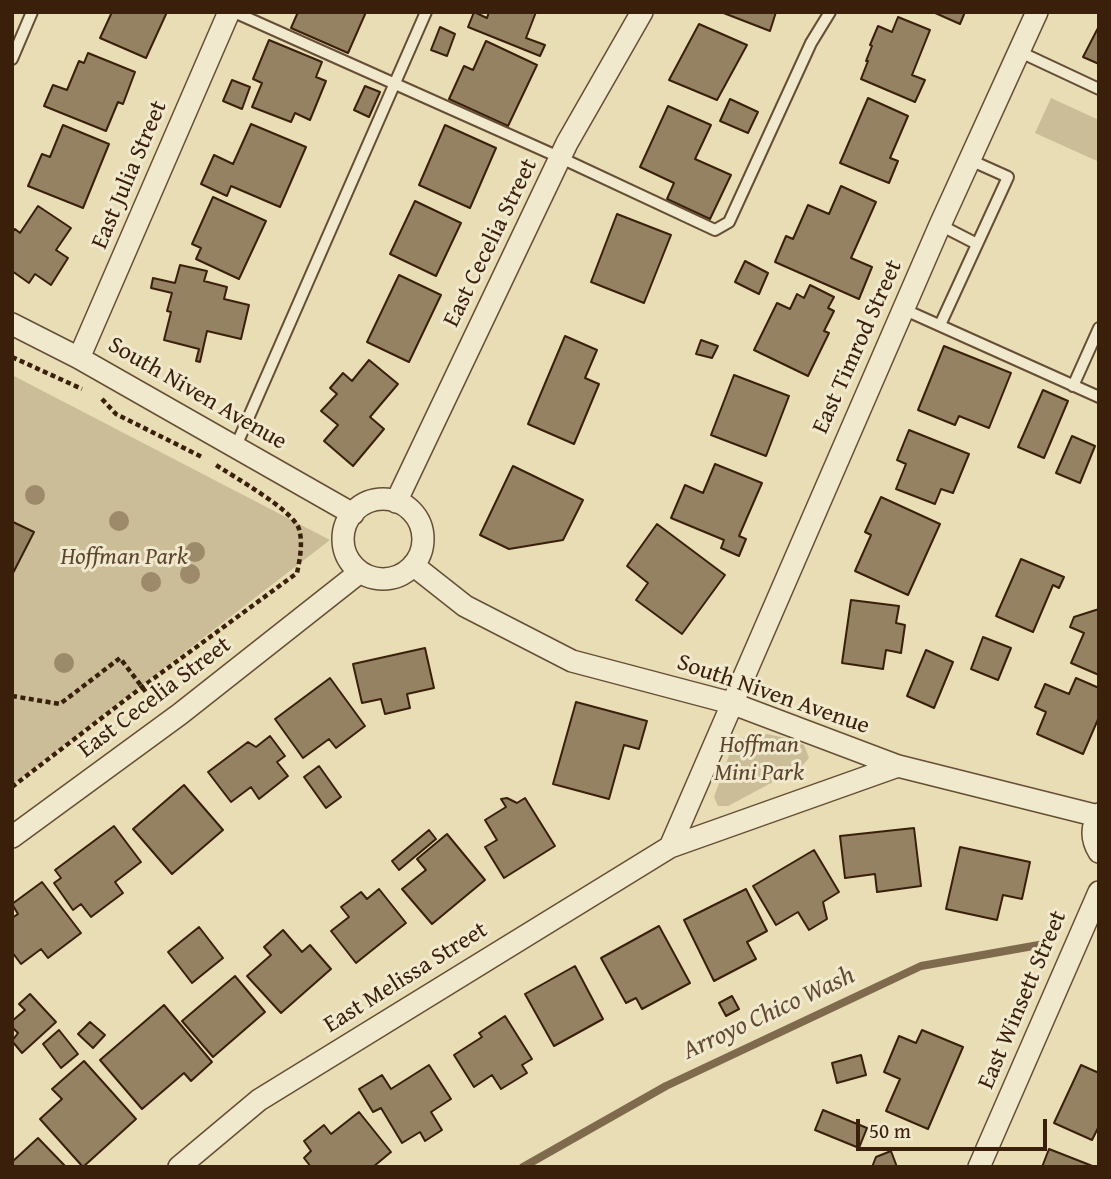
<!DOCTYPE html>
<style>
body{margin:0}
#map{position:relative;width:1111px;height:1179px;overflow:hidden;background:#e8ddb4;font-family:"Gentium Book Plus",serif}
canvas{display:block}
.frame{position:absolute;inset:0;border:14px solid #3a1f0b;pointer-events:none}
.scale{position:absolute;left:856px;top:1119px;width:191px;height:32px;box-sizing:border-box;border:4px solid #3a1f0b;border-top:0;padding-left:9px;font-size:21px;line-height:24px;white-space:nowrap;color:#3a1f0b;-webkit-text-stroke:5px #f0e9ce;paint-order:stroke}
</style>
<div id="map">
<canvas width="1111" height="1179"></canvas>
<div class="frame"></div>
<div class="scale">50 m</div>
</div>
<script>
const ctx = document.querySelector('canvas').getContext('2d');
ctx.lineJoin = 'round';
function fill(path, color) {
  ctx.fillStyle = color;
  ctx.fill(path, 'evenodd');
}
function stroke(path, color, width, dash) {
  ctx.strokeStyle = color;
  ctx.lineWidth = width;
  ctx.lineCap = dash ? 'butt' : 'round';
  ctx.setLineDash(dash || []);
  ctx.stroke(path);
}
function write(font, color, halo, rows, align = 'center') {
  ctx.font = font + ' "Gentium Book Plus",serif';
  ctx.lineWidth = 6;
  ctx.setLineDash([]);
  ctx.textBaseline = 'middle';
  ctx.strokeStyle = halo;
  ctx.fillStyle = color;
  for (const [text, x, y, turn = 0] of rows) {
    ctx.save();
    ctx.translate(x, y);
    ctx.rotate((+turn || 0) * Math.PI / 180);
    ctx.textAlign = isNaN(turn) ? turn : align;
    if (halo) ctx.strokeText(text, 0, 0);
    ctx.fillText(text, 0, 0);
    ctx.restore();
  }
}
fill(new Path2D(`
 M1051,98L1099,120L1097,161L1035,133Z
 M12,375L330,540L12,785Z
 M752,731L791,739L804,745L809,758L801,767L728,806H718L714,797L732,747Z`), '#cabd97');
stroke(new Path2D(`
 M523,1167L666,1086L921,966L1050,943`), '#7f6a4e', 8);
const building = new Path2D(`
 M112,12H167L146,58L100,38Z
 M298,12H366L348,53L291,28Z
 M474,12L487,18L489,12H536L526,38L545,45L540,56L468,27Z
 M721,12H776L770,31Z
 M933,12H965L960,24Z
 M898,17L930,30L912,75L925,80L915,102L861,79L868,61H866L872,46L870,45L878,26L892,32Z
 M699,24L747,45L717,100L669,80Z
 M1099,26V64L1083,57Z
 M440,27L455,34L447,56L431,50Z
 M269,40L322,62L316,77L326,81L310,120L295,113L291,122L252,107L262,83L253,79Z
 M486,41L537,65L508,126L449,99L464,66L473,70Z
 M88,53L135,72L123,104L118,102L106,131L44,106L53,85L67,90L79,61L84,63Z
 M232,80L250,87L242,109L223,101Z
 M365,86L380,92L369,117L354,110Z
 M868,98L908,116L890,158L898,161L889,183L840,163Z
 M730,99L758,112L748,133L720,121Z
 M668,106L711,125L695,159L731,175L710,219L667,199L674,183L640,167Z
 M251,124L306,147L280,207L231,186L227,196L201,184L214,155L233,164Z
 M63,125L109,144L83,208L28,186L42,154L50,157Z
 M445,125L496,148L470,208L419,185Z
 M841,186L876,202L851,258L872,267L859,299L775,262L786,236L793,239L808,205L829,214Z
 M213,197L266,221L239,279L196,259L201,248L192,244Z
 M415,201L461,223L436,276L390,254Z
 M38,206L71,228L56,250L68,258L51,285L35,274L29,283L12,271V232L15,229L20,233Z
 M617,214L671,235L644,303L591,282Z
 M745,261L768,273L759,294L735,282Z
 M180,265L207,271L204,281L227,287L224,299L249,305L241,339L207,331L200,362L196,361L199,349L164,340L171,312L167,311L172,293L151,288L153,278L175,283Z
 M399,275L441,295L409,362L367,342Z
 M810,285L834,297L828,308L834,311L824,331L829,333L808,376L754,350L777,303L790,309L797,294L804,298Z
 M565,336L597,350L585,378L599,384L574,444L528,424Z
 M701,340L718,346L712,358L696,354Z
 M944,346L1011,373L989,428L959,416L955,425L918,410Z
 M369,360L398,384L370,417L384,429L353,466L324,441L338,425L321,411L337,394L330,388L343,373L352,381Z
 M734,375L789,396L766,456L711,435Z
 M1043,390L1068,401L1044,458L1018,447Z
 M909,430L969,454L953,493L941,489L935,504L896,489L906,464L897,460Z
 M1072,436L1095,446L1080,483L1056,473Z
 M715,464L762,483L739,536L746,539L739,556L721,548L724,540L671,518L685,485L703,493Z
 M513,466L583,500L563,540L509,549L480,535Z
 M881,497L940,524L908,595L855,571L871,535L865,532Z
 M13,522L34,532L12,575V524Z
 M657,524L725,575L682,634L636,600L648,583L627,566Z
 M1021,559L1064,577L1059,588L1053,585L1033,632L996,616Z
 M851,600L899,606L896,623L905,625L901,653L886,650L883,669L842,663Z
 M1099,609V675L1071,663L1084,633L1070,627L1074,617Z
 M983,637L1011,648L998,680L971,669Z
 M425,648L434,688L407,694L410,708L385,714L381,699L362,703L353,664Z
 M926,650L953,662L934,708L907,696Z
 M330,678L365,726L336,748L329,739L303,758L275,719Z
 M1076,678L1099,688V717L1083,754L1037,734L1046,712L1035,707L1045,684L1069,694Z
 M576,702L647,721L639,749L624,745L609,799L553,784Z
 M270,736L285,756L277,762L288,776L259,799L251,787L231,802L208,772L248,742L256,747Z
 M319,766L341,797L326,808L304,777Z
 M184,785L223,830L172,874L133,829Z
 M507,798L517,803L525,798L555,846L504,878L485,847L497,840L485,820L506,807L501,799Z
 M114,826L141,862L115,882L123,893L91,917L81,904L73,910L54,883L61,878L55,870Z
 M914,828L921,886L877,892L875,874L845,878L840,836Z
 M429,830L436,839L399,870L392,861Z
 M447,834L485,880L432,924L402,889L426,870L417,859Z
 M960,847L1030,862L1022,899L1003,895L997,920L946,909Z
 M814,850L839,892L823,902L827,919L809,930L798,912L776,925L753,886Z
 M42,882L81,933L48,958L41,949L21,964L12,952V918L18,914L12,904Z
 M379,889L406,923L356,963L331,931L349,917L341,907L361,892L367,899Z
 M746,889L767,931L747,942L756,959L714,981L684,920Z
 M659,926L690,983L642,1009L636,998L626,1003L601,958Z
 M199,927L223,958L192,983L168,952Z
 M283,930L302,952L310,945L331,969L281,1013L247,976L271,955L264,947Z
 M575,966L603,1019L554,1046L525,994Z
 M235,976L265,1012L213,1057L182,1021Z
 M30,994L56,1022L22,1053L12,1041L18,1033L12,1027V1021L25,1010L19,1004Z
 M732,996L739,1009L726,1016L719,1003Z
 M164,1005L212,1062L191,1081L184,1073L142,1109L100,1060Z
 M505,1016L532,1059L522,1065L527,1073L501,1089L492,1075L474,1087L454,1055L482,1037L479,1033Z
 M90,1022L105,1035L93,1048L78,1034Z
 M59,1030L78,1054L61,1068L43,1044Z
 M922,1030L963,1047L928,1129L886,1111L900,1079L884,1072L899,1036L916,1043Z
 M861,1055L866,1075L837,1083L832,1063Z
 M84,1061L136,1119L83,1167L40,1119L62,1099L52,1089Z
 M429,1065L451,1099L431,1112L442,1130L425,1141L420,1132L402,1143L381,1108L373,1112L359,1089L382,1075L391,1089Z
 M1081,1065L1099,1073V1126L1092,1140L1054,1123Z
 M823,1110L867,1128L859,1148L815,1130Z
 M359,1112L391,1152L373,1167H311L304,1158L311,1151L304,1141L324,1125L331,1134Z
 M38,1138L66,1167H12V1162Z
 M1049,1149L1095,1167H1042Z
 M891,1151L897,1167H872L876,1157Z`);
fill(building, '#948263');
stroke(building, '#3a1f0b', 2);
const lane = new Path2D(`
 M234,12L561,158L715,230L729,222L811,43L830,12
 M1020,52L1099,89
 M12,59L32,12
 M940,225L977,244
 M903,309L1099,397
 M940,325L1008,177L970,160
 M1073,386L1099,328
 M236,446L426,12`);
const street = new Path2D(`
 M12,324L79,358L353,514
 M79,358L229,12
 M343 539a40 40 0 1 1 80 0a40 40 0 1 1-80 0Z
 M396,502L567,143L642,12
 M413,565L465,606L572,661L731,703L898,766L1098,816
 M1099,814C1091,827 1091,839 1099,852
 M12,837L180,714L360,572
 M670,847L898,766
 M179,1167L259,1100L670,847L940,225L1037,12
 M979,1167L1099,892`);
stroke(lane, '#664e35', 14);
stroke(street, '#664e35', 24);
stroke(new Path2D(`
 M12,357L82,389
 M102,399L116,414L202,457
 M12,696L60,704L120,658L155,704
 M12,787L142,687L297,573C300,559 303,542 299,529C293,510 234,477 216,465`), '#3a1f0b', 4.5, [5, 3.5]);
stroke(lane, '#f0e9ce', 10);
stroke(street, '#f0e9ce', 21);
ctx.fillStyle = '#9c8a6a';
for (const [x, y] of [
 [35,495],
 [119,521],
 [195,552],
 [190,574],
 [151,582],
 [64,663]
]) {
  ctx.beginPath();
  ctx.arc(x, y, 10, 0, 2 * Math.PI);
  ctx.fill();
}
write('24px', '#3a1f0b', '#f0e9ce', [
 ["East Julia Street",130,175,-67],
 ["East Cecelia Street",491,243,-64],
 ["East Timrod Street",858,347,-66],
 ["South Niven Avenue",197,394,30],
 ["South Niven Avenue",773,695,19],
 ["East Cecelia Street",155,698,-37],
 ["East Melissa Street",406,978,-32],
 ["East Winsett Street",1023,1000,-67]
]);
write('italic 24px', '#5e462e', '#f0e9ce', [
 ["Hoffman Park",124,558],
 ["Hoffman",759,746],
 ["Mini Park",759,774]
]);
write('italic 26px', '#624b32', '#f0e9ce', [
 ["Arroyo Chico Wash",769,1014,-25]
]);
</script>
